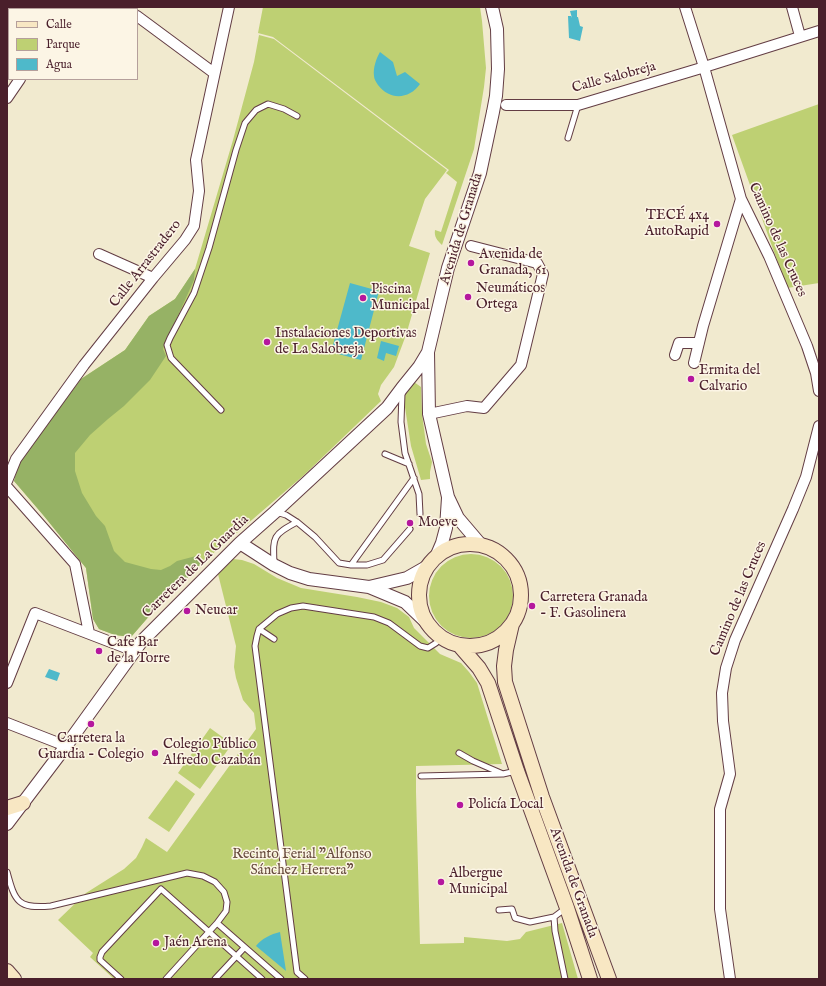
<!DOCTYPE html>
<meta charset="utf-8">
<style>
body{margin:0}
#map{position:relative;width:826px;height:986px;overflow:hidden;background:#f1eacf;font-family:"IM FELL English",serif}
canvas{display:block}
.frame{position:absolute;inset:0;border:8px solid #4a1f2b;pointer-events:none}
.legend{position:absolute;left:8px;top:8px;width:130px;height:72px;box-sizing:border-box;background:#fcf5e5;border:1px solid #b59f9b;margin:0;padding:5px 7px;list-style:none;font-size:12px;color:#4a1f2b}
.legend li{display:flex;align-items:center;gap:8px;height:20px}
.legend b{width:20px;border:1px solid #b59f9b}
</style>
<div id="map">
<canvas width="826" height="986"></canvas>
<div class="frame"></div>
<ul class="legend">
<li><b style="height:5px;background:#f8e7c3"></b>Calle</li>
<li><b style="height:11px;background:#bed073"></b>Parque</li>
<li><b style="height:11px;background:#4eb9ca"></b>Agua</li>
</ul>
</div>
<script>
const ctx = document.querySelector('canvas').getContext('2d');
ctx.lineJoin = 'round';
function fill(path, color) {
  ctx.fillStyle = color;
  ctx.fill(path, 'evenodd');
}
function stroke(path, color, width, dash) {
  ctx.strokeStyle = color;
  ctx.lineWidth = width;
  ctx.lineCap = dash ? 'butt' : 'round';
  ctx.setLineDash(dash || []);
  ctx.stroke(path);
}
function write(font, color, halo, rows, align = 'center') {
  ctx.font = font + ' "IM FELL English",serif';
  ctx.lineWidth = 3;
  ctx.setLineDash([]);
  ctx.textBaseline = 'middle';
  ctx.strokeStyle = halo;
  ctx.fillStyle = color;
  for (const [text, x, y, turn = 0] of rows) {
    ctx.save();
    ctx.translate(x, y);
    ctx.rotate((+turn || 0) * Math.PI / 180);
    ctx.textAlign = isNaN(turn) ? turn : align;
    if (halo) ctx.strokeText(text, 0, 0);
    ctx.fillText(text, 0, 0);
    ctx.restore();
  }
}
fill(new Path2D(`
 M10,7H61L59,9H9Z
 M263,7H480L482,21L486,68L484,87L474,149L442,245C437,240 434,237 435,230L441,232L457,182L446,173L449,170L273,37L258,33Z
 M259,35L274,39L447,170L425,199L409,246L430,253L406,335L394,367L381,385L378,394L381,401L303,476L203,562L151,614L131,637L115,635L99,629L93,619L86,568L44,516L14,481L81,379L125,350L149,316L175,299L195,269L233,140L254,62Z
 M819,104V283L787,288L732,135Z
 M414,382L421,387L422,414L426,444L432,462L430,472V479L421,480L411,446L404,401L407,388Z
 M429 596a42 42 0 1 1 84 0a42 42 0 1 1-84 0Z
 M233,559L242,560L254,564L277,578L301,588L357,597L381,602L397,608L409,617L414,628L440,654L461,663L469,672L477,683L502,764L416,766V792L420,944L464,943V937L507,941L520,939L526,932L562,923L578,979H114L90,957L93,953L58,920L86,893L124,869L136,858L142,847L146,838L167,852L256,729L254,713L243,700L236,678L234,667L236,646L218,574Z
 M210,728L232,744L200,789L178,773Z
 M176,780L195,794L169,832L148,818Z`), '#bed073');
fill(new Path2D(`
 M195,269L194,280L163,349L166,356L150,380L124,406L108,419L90,435L75,453V471L82,493L96,516L105,526L114,551L125,562L151,569L161,570L170,566L177,561L196,556L203,562L151,614L131,637L115,635L99,629L93,619L86,568L44,516L14,481L18,463L81,379L125,350L149,316L175,299Z`), '#96b265');
fill(new Path2D(`
 M577,10V17H578L580,26L583,27L580,41L569,38L568,16H571L572,18L570,11Z
 M380,52L393,62L397,76L405,72L420,84C409,100 389,100 378,85C376,82 374,79 374,76C373,68 376,59 380,52Z
 M350,283L379,291L361,360L331,352Z
 M381,341L399,346L396,356L386,353L384,361L377,358Z
 M49,669L60,673L57,681L45,677Z
 M280,932L286,971L256,946C261,939 271,934 280,932Z`), '#4eb9ca');
const service = new Path2D(`
 M568,138L578,105
 M402,393L401,422L405,453L419,494L420,514
 M221,410L171,358L167,345L170,338L194,293L209,248L236,150L245,123L256,110L268,104L284,109L297,116
 M385,454L409,464
 M276,512L286,515L297,522L315,537L339,563L351,565L414,478
 M274,564C273,537 272,535 297,522
 M351,565H367L383,560L410,529
 M259,629L274,639
 M459,753L473,761L503,774L516,771
 M421,776L503,774
 M7,872C15,902 18,909 51,906L187,873L203,876L215,882L224,892L227,902L226,911L217,923L166,979
 M499,910L512,909L515,918L530,922L554,917
 M217,923L281,979
 M121,979L100,960V957L102,952L161,889L262,979
 M215,979L244,948
 M305,979L297,972L255,646L257,636L259,629L277,614L291,608L303,606L374,617L389,623L420,646L428,648L436,643L441,637
 M565,979L555,931L554,917L566,908`);
const minor = new Path2D(`
 M126,7L128,9
 M685,7L704,67L741,199L769,256L807,346L816,373L819,391
 M792,7L800,36
 M70,9L71,7
 M137,16L214,73
 M7,98L20,79
 M506,105H578L698,69L819,31
 M99,254L153,278
 M675,355L679,343H699
 M694,363L703,326L741,199
 M429,414L467,406L484,408L521,365L543,274L537,263L471,246
 M7,481L16,459L84,365L153,278L185,240L194,226L199,191L196,160L229,7
 M7,487L75,564L89,633
 M7,683L35,613L134,651
 M7,723L66,746
 M730,979L720,909V809L730,774L723,721L722,693L726,668L735,640L793,509L806,477L819,426`);
const tertiary = new Path2D(`
 M240,543L274,565L290,573L309,579L369,587L405,602L428,624
 M481,545L458,518L448,497L429,414L428,352L448,268L480,173L493,112L496,96L498,69L497,29L492,7
 M436,557L442,543L446,528L448,498
 M369,587L407,578L428,566
 M7,824L66,746L141,642L240,543L275,512L387,408L402,388L419,367L428,352`);
const secondary = new Path2D(`
 M419 595a51 51 0 1 1 102 0a51 51 0 1 1-102 0Z
 M512,624L506,650L504,666L505,682L542,797L609,979
 M459,645L479,668L488,683L517,771L567,908L590,979
 M7,808L23,803
 M7,971L14,979`);
stroke(service, '#633d44', 7);
stroke(minor, '#633d44', 12);
stroke(tertiary, '#633d44', 14);
stroke(secondary, '#633d44', 16);
stroke(service, '#fff', 5);
stroke(minor, '#fff', 10);
stroke(tertiary, '#fff', 12);
stroke(secondary, '#f8e7c3', 14);
for (const [x, y, r, color] of [
 [717,224,4,"#b5179e"],
 [471,263,4,"#b5179e"],
 [468,297,4,"#b5179e"],
 [363,298,4,"#b5179e"],
 [267,342,4,"#b5179e"],
 [691,379,4,"#b5179e"],
 [410,523,4,"#b5179e"],
 [532,606,4,"#b5179e"],
 [187,611,4,"#b5179e"],
 [99,651,4,"#b5179e"],
 [91,724,4,"#b5179e"],
 [155,753,4,"#b5179e"],
 [460,805,4,"#b5179e"],
 [441,882,4,"#b5179e"],
 [156,943,4,"#b5179e"]
]) {
  const dot = new Path2D();
  dot.arc(x, y, r, 0, 2 * Math.PI);
  ctx.fillStyle = color;
  ctx.fill(dot);
  stroke(dot, '#fcf5e5', 1.5);
}
write('14px', '#4a1f2b', '#fcf5e5', [
 ["Calle Salobreja",614,78,-15],
 ["Avenida de Granada",462,229,-73],
 ["Camino de las Cruces",777,240,66],
 ["Calle Arrastradero",146,264,-52],
 ["Carretera de La Guardia",196,567,-44],
 ["Camino de las Cruces",739,599,-67],
 ["Avenida de Granada",573,883,70]
]);
write('14px', '#4a1f2b', '#fcf5e5', [
 ["TECÉ 4x4",709,216,"right"],
 ["AutoRapid",709,232,"right"],
 ["Avenida de",479,255],
 ["Granada, 61",479,271],
 ["Neumáticos",476,289],
 ["Ortega",476,305],
 ["Piscina",371,290],
 ["Municipal",371,306],
 ["Instalaciones Deportivas",275,334],
 ["de La Salobreja",275,350],
 ["Ermita del",699,371],
 ["Calvario",699,387],
 ["Moeve",418,523],
 ["Carretera Granada",540,598],
 ["- F. Gasolinera",540,614],
 ["Neucar",195,611],
 ["Cafe Bar",107,643],
 ["de la Torre",107,659],
 ["Carretera la",91,739,"center"],
 ["Guardia - Colegio",91,755,"center"],
 ["Colegio Público",163,745],
 ["Alfredo Cazabán",163,761],
 ["Policía Local",468,805],
 ["Albergue",449,874],
 ["Municipal",449,890],
 ["Jaén Arena",164,943]
], 'left');
write('14px', '#674b3d', '#fcf5e5', [
 ["Recinto Ferial \"Alfonso",302,855],
 ["Sánchez Herrera\"",302,871]
]);
</script>
